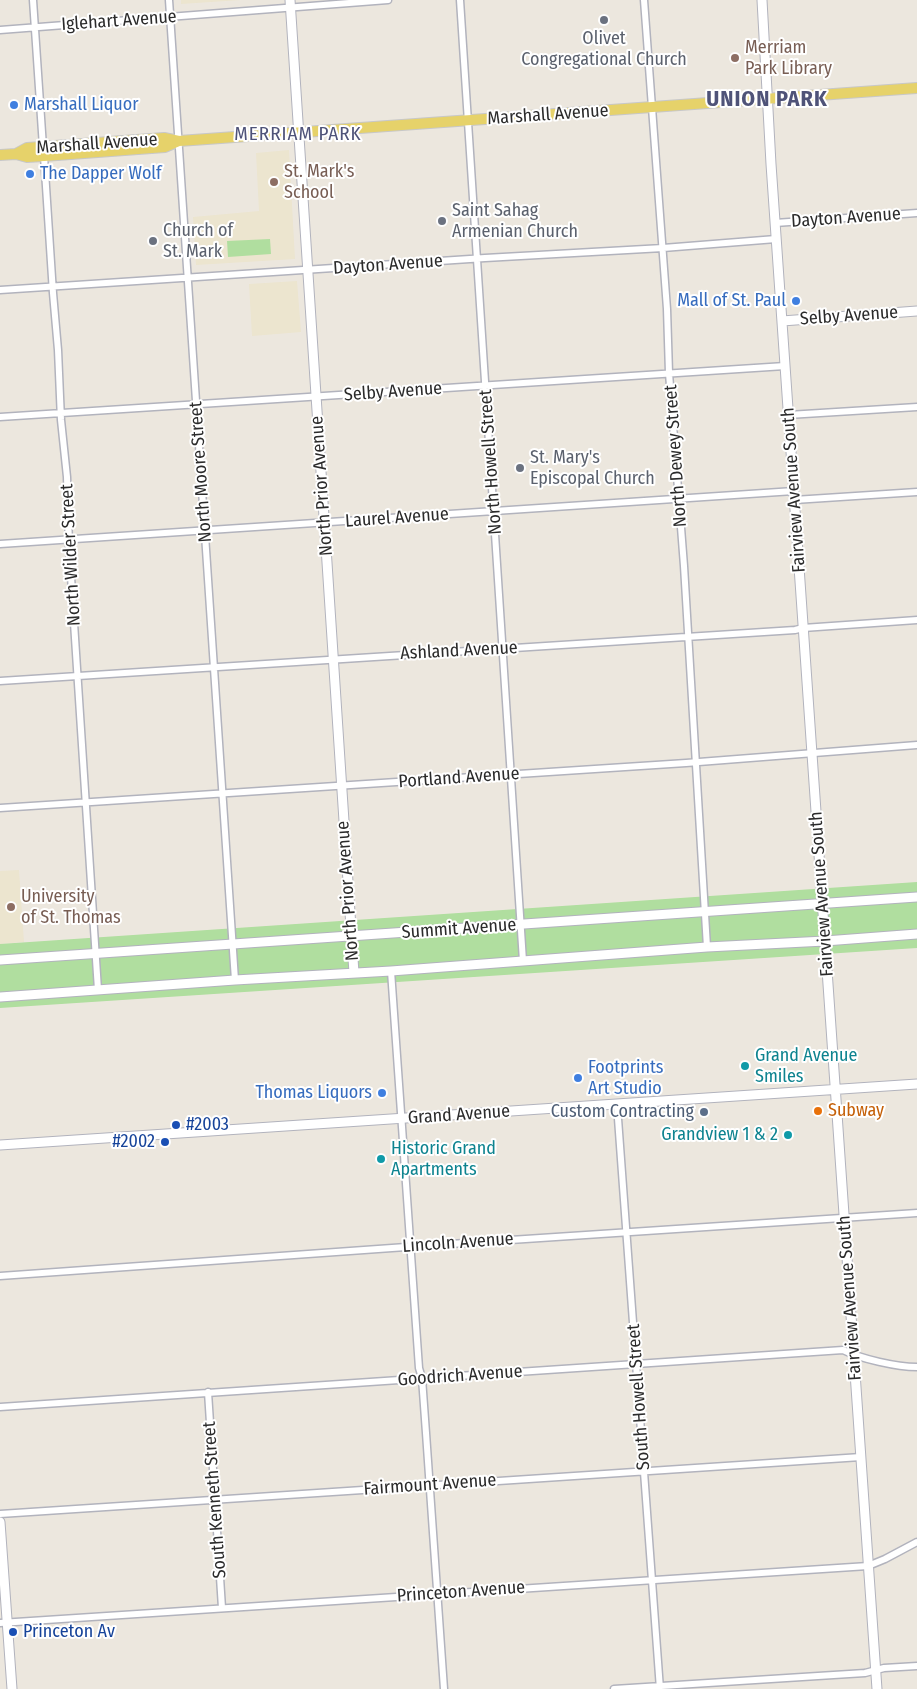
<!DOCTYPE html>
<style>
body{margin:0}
canvas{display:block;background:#ece7de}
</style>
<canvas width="917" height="1689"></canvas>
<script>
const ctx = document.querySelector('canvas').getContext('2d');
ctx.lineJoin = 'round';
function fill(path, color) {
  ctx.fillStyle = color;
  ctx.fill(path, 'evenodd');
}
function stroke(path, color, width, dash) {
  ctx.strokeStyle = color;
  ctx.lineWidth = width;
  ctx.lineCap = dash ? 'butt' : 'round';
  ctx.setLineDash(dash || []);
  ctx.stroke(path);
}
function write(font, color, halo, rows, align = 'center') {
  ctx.font = font + ' "Fira Sans Condensed",sans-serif';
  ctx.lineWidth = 4;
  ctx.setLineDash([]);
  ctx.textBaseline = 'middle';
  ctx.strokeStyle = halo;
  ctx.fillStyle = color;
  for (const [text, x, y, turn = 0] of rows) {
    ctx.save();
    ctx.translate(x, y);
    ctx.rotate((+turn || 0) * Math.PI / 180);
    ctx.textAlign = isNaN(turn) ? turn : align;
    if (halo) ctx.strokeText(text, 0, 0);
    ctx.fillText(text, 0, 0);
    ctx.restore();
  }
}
fill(new Path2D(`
 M181,0H241L181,4Z
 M289,150L295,259L196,265L193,217L259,211L256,153Z
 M297,281L301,332L252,336L249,284Z
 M19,870L24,942L0,944V871Z`), '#ece5cf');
fill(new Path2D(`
 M270,239L271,254L228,257L227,241Z
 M917,882V948L0,1008V944Z`), '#b0de9f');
const street = new Path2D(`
 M33,0L43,147
 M169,0L235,980
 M460,0L523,961
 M644,0L667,309L669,373L684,566L707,947
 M0,30L388,0
 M44,156L53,293L58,350L61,420L67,477L69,546L98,990
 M775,223L917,213
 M0,290L485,258L663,248L776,239
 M788,415L917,407
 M0,417L785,366
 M794,500L917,492
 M0,544L794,491
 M0,681L795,630L803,628L917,620
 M0,808L686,763L917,745
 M391,971L419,1368L422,1378L426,1433L444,1689
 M617,1105L660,1689
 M0,1276L420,1246L917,1213
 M208,1392L222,1608
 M0,1407L843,1350C861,1359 897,1367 917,1367
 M0,1514L861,1457
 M0,1623L868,1566L885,1559L917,1542
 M614,1689L865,1673L884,1668L917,1666`);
const secondary = new Path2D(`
 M290,0L354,973
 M762,0L771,164L877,1689
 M782,321L917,311
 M0,960L917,897
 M0,997L235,980L391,971L707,947L825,941L917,934
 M0,1145L917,1084
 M0,1522L12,1689`);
const primary = new Path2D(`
 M16,154L27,148L164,138L179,141L917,88
 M0,155L16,154L27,157L44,156L165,147L179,141`);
stroke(street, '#b2b3bd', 9);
stroke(secondary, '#b2b3bd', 11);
stroke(primary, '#c8c8c8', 12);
stroke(street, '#fff', 6);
stroke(secondary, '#fff', 9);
stroke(primary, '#e6d26a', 10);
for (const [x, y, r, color] of [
 [604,20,5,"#6b7280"],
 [735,58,5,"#8d6e63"],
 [14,105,5,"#3f7fe0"],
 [30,174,5,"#3f7fe0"],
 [274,182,5,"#8d6e63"],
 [442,221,5,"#6b7280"],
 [153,241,5,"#6b7280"],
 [796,301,5,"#3f7fe0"],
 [520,468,5,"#6b7280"],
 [11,907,5,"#8d6e63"],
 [745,1066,5,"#0f9aa8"],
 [578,1078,5,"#3f7fe0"],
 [382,1093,5,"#3f7fe0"],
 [818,1111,5,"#e8710a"],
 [704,1112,5,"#5c6f8a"],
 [176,1125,5,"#1a4fb4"],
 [788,1135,5,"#0f9aa8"],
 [165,1142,5,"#1a4fb4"],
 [381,1159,5,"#0f9aa8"],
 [13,1632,5,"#1a4fb4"]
]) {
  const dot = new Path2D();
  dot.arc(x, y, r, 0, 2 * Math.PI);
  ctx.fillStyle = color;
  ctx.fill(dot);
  stroke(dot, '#fff', 2);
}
write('18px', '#2b2b2b', '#fff', [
 ["Iglehart Avenue",119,21,-4],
 ["Marshall Avenue",548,115,-4],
 ["Marshall Avenue",97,144,-4],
 ["Dayton Avenue",846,218,-4],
 ["Dayton Avenue",388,265,-4],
 ["Selby Avenue",849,316,-4],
 ["Selby Avenue",393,392,-4],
 ["North Dewey Street",676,456,-94],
 ["North Howell Street",491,462,-94],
 ["North Moore Street",201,472,-94],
 ["North Prior Avenue",322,486,-94],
 ["Fairview Avenue South",794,490,-94],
 ["Laurel Avenue",397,518,-4],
 ["North Wilder Street",71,555,-93],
 ["Ashland Avenue",459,651,-3],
 ["Portland Avenue",459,778,-4],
 ["North Prior Avenue",348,891,-94],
 ["Fairview Avenue South",822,894,-94],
 ["Summit Avenue",459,929,-4],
 ["Grand Avenue",459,1115,-4],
 ["Lincoln Avenue",458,1243,-4],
 ["Fairview Avenue South",850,1298,-94],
 ["Goodrich Avenue",460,1376,-4],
 ["South Howell Street",639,1397,-94],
 ["Fairmount Avenue",430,1485,-4],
 ["South Kenneth Street",215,1500,-94],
 ["Princeton Avenue",461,1592,-4]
]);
write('18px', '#5b616d', '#fff', [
 ["Olivet",604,39,"center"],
 ["Congregational Church",604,60,"center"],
 ["Saint Sahag",452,211],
 ["Armenian Church",452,232],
 ["Church of",163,231],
 ["St. Mark",163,252],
 ["St. Mary's",530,458],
 ["Episcopal Church",530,479]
], 'left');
write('18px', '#785e54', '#fff', [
 ["Merriam",745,48],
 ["Park Library",745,69],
 ["St. Mark's",284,172],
 ["School",284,193],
 ["University",21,897],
 ["of St. Thomas",21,918]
], 'left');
write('18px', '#366cbe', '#fff', [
 ["Marshall Liquor",24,105],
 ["The Dapper Wolf",40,174],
 ["Mall of St. Paul",786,301,"right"],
 ["Footprints",588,1068],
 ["Art Studio",588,1089],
 ["Thomas Liquors",372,1093,"right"]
], 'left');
write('18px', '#0d838f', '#fff', [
 ["Grand Avenue",755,1056],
 ["Smiles",755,1077],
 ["Grandview 1 & 2",778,1135,"right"],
 ["Historic Grand",391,1149],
 ["Apartments",391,1170]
], 'left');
write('18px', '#c56008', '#fff', [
 ["Subway",828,1111]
], 'left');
write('18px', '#4e5e75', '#fff', [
 ["Custom Contracting",694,1112]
], 'right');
write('18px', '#164399', '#fff', [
 ["#2003",186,1125],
 ["#2002",155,1142,"right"],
 ["Princeton Av",23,1632]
], 'left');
ctx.letterSpacing = '1px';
write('19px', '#4f5378', '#fff', [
 ["MERRIAM PARK",298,135]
]);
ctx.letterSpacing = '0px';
ctx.letterSpacing = '1px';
write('bold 22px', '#4f5378', '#fff', [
 ["UNION PARK",767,100]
]);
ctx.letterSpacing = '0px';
</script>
